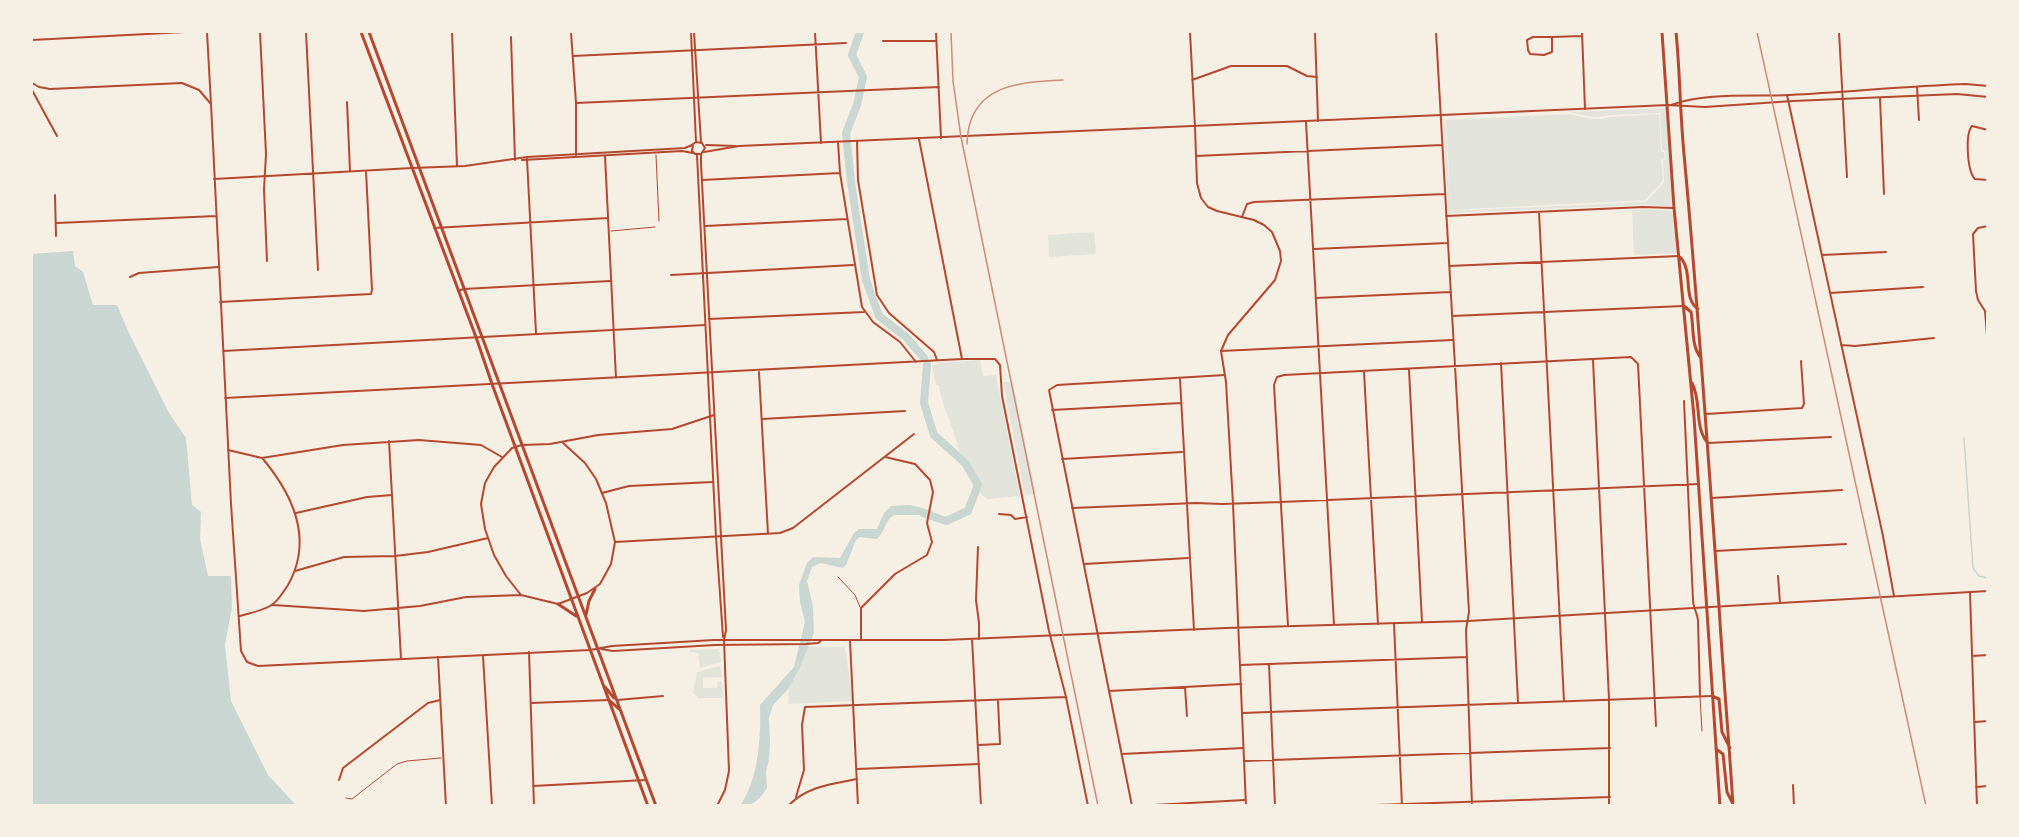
<!DOCTYPE html>
<style>
body{margin:0}
#map{position:relative;width:2019px;height:837px;overflow:hidden;background:#f6efe4;font-family:"Space Grotesk",sans-serif}
canvas{display:block}
.frame{position:absolute;inset:0;border:33px solid #f6efe4;pointer-events:none}
</style>
<div id="map">
<canvas width="2019" height="837"></canvas>
<div class="frame"></div>
</div>
<script>
const ctx = document.querySelector('canvas').getContext('2d');
ctx.lineJoin = 'round';
function fill(path, color) {
  ctx.fillStyle = color;
  ctx.fill(path, 'evenodd');
}
function stroke(path, color, width, dash) {
  ctx.strokeStyle = color;
  ctx.lineWidth = width;
  ctx.lineCap = dash ? 'butt' : 'round';
  ctx.setLineDash(dash || []);
  ctx.stroke(path);
}
fill(new Path2D(`
 M1666,108L1672,206L1643,205L1448,213L1443,119H1445L1451,211L1646,202L1664,182L1663,161L1666,159V151L1662,150L1660,113L1609,115C1598,119 1583,116 1571,112Z
 M1571,114C1583,118 1599,121 1609,117L1659,114L1661,151L1664,152L1665,159L1661,160L1663,181L1645,200L1451,210L1446,120Z
 M1650,209L1672,211L1677,253L1634,255L1632,210Z
 M1094,232L1096,254L1049,257L1048,235Z
 M980,360L983,376L996,375L1020,496L987,499C966,482 961,454 953,431C948,415 941,402 939,385H936L932,366L939,363Z
 M1003,382H1013L1036,494L1025,495Z
 M805,647H845L853,701L788,704L789,688L800,667Z
 M718,649L720,654L721,662L700,668L698,653L690,652V650Z
 M720,666L722,677L703,678V688H717L718,682H722L723,698H698L693,693L697,672Z`), '#e2e4dc');
fill(new Path2D(`
 M73,251L75,266L83,272L93,305H117L128,331L169,413L186,438L192,505L201,512L200,539L208,576H231L232,607L225,645L231,701L268,775L296,805H32V254Z
 M910,505L933,511L932,517L924,515H894C885,520 885,532 877,539L860,537L856,540L846,565L843,568L821,563L812,567L807,581L813,607L814,633L800,667L789,688L773,705L769,718L770,742L769,759L766,772L767,788C759,800 755,805 740,806C759,778 761,737 760,705L794,667L805,622L800,602L799,585L807,563L813,557L840,558L854,533L859,529H877L884,513L891,506Z`), '#c9d6d2');
stroke(new Path2D(`
 M1964,438L1973,568L1979,576L1988,578`), '#c9d6d2', 1.5);
stroke(new Path2D(`
 M860,32L852,55L863,77L857,105L846,133L851,182L866,280L879,316L906,337L924,358
 M923,513L946,521L968,511L978,485L965,463L934,435L924,403L927,364`), '#c9d6d2', 8);
stroke(new Path2D(`
 M656,155L659,221
 M611,231L655,227
 M838,577L855,595L860,607
 M1700,697L1702,731
 M346,798L352,799L397,764L407,761L441,758`), '#b5482f', 1);
stroke(new Path2D(`
 M207,32L211,104
 M260,32L266,154L264,190L267,261
 M306,32L318,270
 M452,32L457,166
 M571,32L576,103V155
 M815,32L821,143
 M936,32L941,138
 M1190,32L1195,127
 M1315,32L1318,121
 M1436,32L1469,612L1466,630L1472,806
 M1582,32L1585,109
 M1839,32L1847,177
 M511,37L515,160
 M1533,37H1552V52L1544,55L1530,54L1528,50L1527,40Z
 M1552,37L1582,36
 M32,40L185,32
 M883,41H936
 M573,56L846,43
 M1192,80L1231,66H1287L1307,76L1317,77
 M32,83L39,87L50,89L182,83L199,90L211,104L231,504L241,651L247,662L258,666L590,650
 M1917,87L1919,120
 M32,90L57,136
 M1787,95L1883,536L1894,596
 M1880,98L1884,194
 M347,102L350,171
 M576,103L939,87
 M1306,122L1334,625
 M1988,130L1972,126C1965,134 1967,171 1975,179L1988,180
 M919,139L962,359
 M857,141L858,180L877,295L889,313L934,352L937,360
 M838,142L840,173L862,307L873,322L900,342L916,362
 M605,156L616,378
 M1196,156L1442,145
 M527,159L536,333
 M214,179L412,168
 M702,180L840,173
 M55,195L56,236
 M1539,212L1564,701
 M1446,216L1643,207L1674,208
 M1242,217L1247,204L1254,202L1445,194
 M57,223L216,216
 M705,226L847,219
 M1988,226L1978,228L1973,234L1976,291L1978,300L1985,311L1988,348
 M434,228L608,218
 M1314,249L1447,243
 M1822,255L1886,252
 M1449,266L1679,256
 M671,275L853,265
 M130,277L139,273L218,267
 M458,291L464,289L610,281
 M1830,293L1923,287
 M1316,298L1450,292
 M220,302L371,294L372,290L366,171
 M1452,316L1683,306
 M709,319L864,312
 M1841,345L1855,346L1934,338
 M223,351L705,325
 M1221,351L1452,340
 M1593,360L1609,699V806
 M1501,363L1518,702
 M1409,370L1422,622
 M759,372L768,534
 M1364,372L1378,624
 M1180,379L1194,630
 M225,398L962,359H995L1000,365L1002,396L1049,631L1066,697L1088,806
 M1684,401L1693,600C1693,607 1697,612 1698,620L1700,696
 M1052,410L1181,403
 M1706,414L1802,408L1804,404L1801,361
 M762,419L905,411
 M389,441L401,659
 M562,442L585,463L596,479L606,503L615,542L611,564L600,584L587,593L558,604L521,595L506,576L494,555L485,529L481,504L485,483L494,467L512,448L522,445L550,444L598,435L672,429L714,415
 M1708,443L1831,437
 M228,450L262,458L343,445L419,440L481,445L502,457
 M1062,459L1182,452
 M602,493L629,486L713,482
 M1712,498L1842,490
 M1072,508L1196,503L1222,504L1281,502L1699,484
 M296,513L367,497L392,495
 M999,514L1011,515L1015,519L1027,517
 M615,542L780,533L793,528L914,434
 M978,547L976,600L979,623V639
 M1715,551L1846,544
 M1084,564L1188,558
 M295,571L344,557L395,556L428,552L488,538
 M1778,576L1780,603
 M1970,592L1977,806
 M273,605L364,611L420,606L466,597L521,595
 M240,616C250,613 261,611 270,606C278,602 283,592 288,585C314,539 293,495 263,459
 M1394,623L1402,806
 M1288,626L1274,385L1277,377L1284,375L1631,357L1638,364L1656,726
 M861,640V608L895,574L927,555L932,542L927,523L933,492L930,480L915,464L885,457
 M529,652L534,806
 M483,656L492,806
 M1972,656L1988,655
 M438,657L446,806
 M1269,664L1275,806
 M1240,665L1467,657
 M1185,687L1187,716
 M1109,691L1241,684
 M617,700L663,696
 M531,703L609,700
 M1242,713L1712,696
 M1975,722L1988,721
 M978,745L1000,744L998,701
 M1122,754L1243,748
 M1244,761L1610,748
 M857,769L979,764
 M339,780L343,768L428,703L440,700
 M1793,785L1794,806
 M533,786L646,780
 M1976,787L1988,786
 M796,797L804,770L802,725L805,707L1066,697
 M788,806C807,786 832,784 857,779
 M1132,806L1049,390L1057,385L1225,375
 M1135,806L1245,800
 M1346,806L1610,797`), '#b5482f', 2);
stroke(new Path2D(`
 M691,32L696,142
 M694,32L701,142
 M1671,105C1707,92 1752,97 1790,95C1849,92 1907,86 1966,84L1988,86
 M1195,127L1197,183L1201,198L1208,207L1217,211L1254,220L1264,225L1272,232L1280,251L1281,261L1275,280L1228,335L1221,351L1226,382L1233,504L1246,806
 M706,145L736,146
 M704,152L739,146L1668,105L1705,107L1793,101L1957,94L1988,97
 M701,154H695L692,151L693,144L696,142L702,143L705,148L701,154V164L726,630L724,640L729,771L725,790L717,806
 M697,155L716,537L723,637
 M522,160L682,151L693,153
 M412,168L465,166L527,157L685,148L692,145
 M972,639L981,806
 M850,641L858,806
 M601,649L613,651L715,645L806,644L818,643L822,640
 M590,650L612,646L714,640H944L1226,628L1468,621L1988,591`), '#b5482f', 2);
stroke(new Path2D(`
 M361,32L476,337L492,384L648,806
 M369,32L656,806
 M1662,32L1674,208L1694,417L1720,806
 M1676,32C1680,72 1680,113 1684,154C1698,304 1708,455 1719,606C1723,673 1729,739 1733,806
 M1680,257C1694,272 1682,298 1698,309
 M1684,306L1691,312C1694,328 1691,346 1701,358
 M1692,383C1702,402 1694,426 1707,442
 M558,604L576,616
 M586,615L589,601L595,589
 M605,687L614,698
 M1712,696L1719,699L1722,732L1730,748
 M609,700L619,709
 M1716,749L1723,754L1727,792L1732,802`), '#b5482f', 3);
stroke(new Path2D(`
 M951,32L953,81L961,137L1098,806
 M1757,32L1926,806
 M967,144C968,85 1018,82 1063,80`), '#cf8b77', 1.5);
</script>
